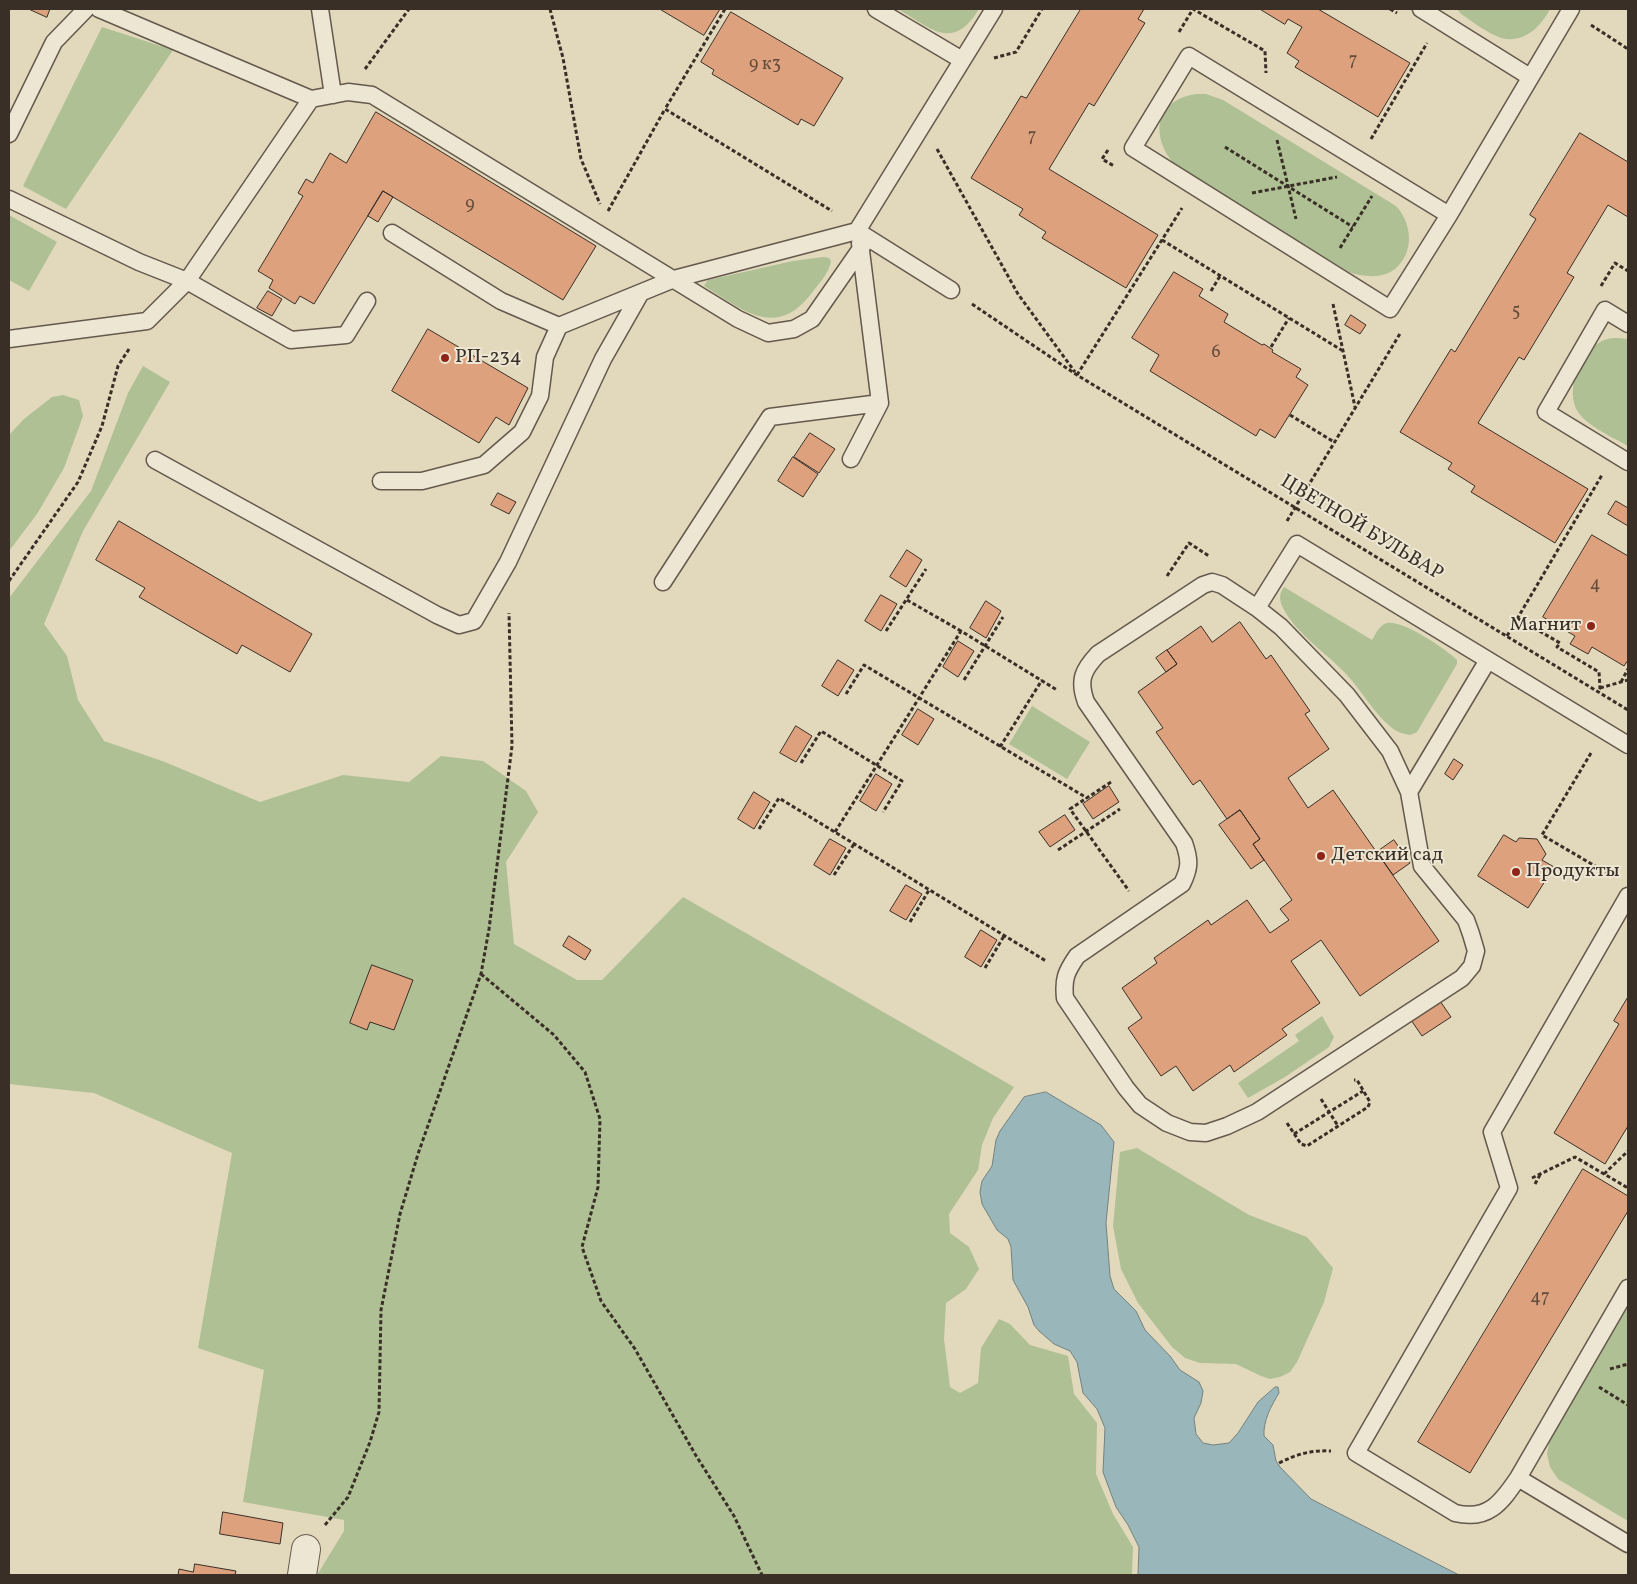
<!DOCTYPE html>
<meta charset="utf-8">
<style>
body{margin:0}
#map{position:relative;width:1637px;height:1584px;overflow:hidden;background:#e2d8bc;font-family:Vollkorn,serif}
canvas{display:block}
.frame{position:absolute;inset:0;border:10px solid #3a2f27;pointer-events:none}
</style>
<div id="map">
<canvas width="1637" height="1584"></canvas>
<div class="frame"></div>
</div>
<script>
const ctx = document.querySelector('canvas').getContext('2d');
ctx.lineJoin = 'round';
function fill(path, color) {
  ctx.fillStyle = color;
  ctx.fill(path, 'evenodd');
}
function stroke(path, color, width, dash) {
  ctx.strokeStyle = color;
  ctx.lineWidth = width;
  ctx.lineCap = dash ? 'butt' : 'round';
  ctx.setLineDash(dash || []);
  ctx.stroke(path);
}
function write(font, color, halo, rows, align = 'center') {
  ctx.font = font + ' Vollkorn,serif';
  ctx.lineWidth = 4;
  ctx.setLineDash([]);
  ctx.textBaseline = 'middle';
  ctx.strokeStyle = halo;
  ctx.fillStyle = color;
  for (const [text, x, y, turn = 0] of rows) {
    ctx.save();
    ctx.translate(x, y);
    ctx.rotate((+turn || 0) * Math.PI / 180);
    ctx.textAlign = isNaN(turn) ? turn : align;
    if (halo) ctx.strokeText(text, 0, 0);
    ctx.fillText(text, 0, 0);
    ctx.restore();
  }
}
fill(new Path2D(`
 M898,9H979C953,52 932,29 898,9Z
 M1457,9H1550C1541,27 1523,44 1501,38C1487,33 1473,22 1461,14Z
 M102,27L173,50L66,209L23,186Z
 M1196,94H1206L1223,100L1396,206C1412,223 1415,252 1395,269C1383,279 1362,277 1349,272L1174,164C1150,135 1155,100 1196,94Z
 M9,215L57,242L29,291L9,280Z
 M823,257L829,258L831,261C829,274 818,284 811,294C775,340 742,309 704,286L708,280L793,261Z
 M1618,338L1628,339V446C1614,438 1587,426 1578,412C1565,392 1579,356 1597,344C1604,339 1610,338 1618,338Z
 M143,366L170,382L83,531L44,624L67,656L78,700L104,741L165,762L260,802L343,775L409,782L441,756L483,761L526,791L538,812L506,862L514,944L577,980H602L683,897L1014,1087L993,1118L982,1145L978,1170L949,1214L950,1233L969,1247L979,1269L966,1289L946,1303L944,1339L950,1387L960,1393L978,1383L981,1348L999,1319L1010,1324L1030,1345L1068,1356L1074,1394L1097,1423L1096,1474L1113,1514L1133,1547L1132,1575H317L344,1531V1520L243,1502L264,1370L198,1348L232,1153L94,1093L9,1084V598L91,491L128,393Z
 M63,395L79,400L83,416L64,468L37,514L9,551V435L24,419L52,397Z
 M1284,587L1372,640C1376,634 1379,625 1387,623C1403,620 1446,649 1457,660V664L1417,732L1410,735C1404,734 1397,732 1392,728C1374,714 1362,691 1347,675C1328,654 1296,634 1283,608C1279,600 1279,594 1284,587Z
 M1032,706L1090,742L1067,779L1009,744Z
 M1322,1016L1334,1037L1329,1047L1285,1077L1248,1098L1238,1083L1299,1041L1295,1035Z
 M1137,1148L1249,1215L1307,1237L1333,1268L1324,1302L1297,1362L1290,1372L1280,1377L1270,1379L1261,1376L1236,1364L1200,1363L1185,1358L1172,1347L1138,1303L1121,1269L1113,1226L1120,1152Z
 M1628,1307V1521L1558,1479L1550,1467L1547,1454L1550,1437Z`), '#aec094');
const water = new Path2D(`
 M1046,1092L1101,1125L1114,1142L1106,1223L1110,1276L1114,1289L1136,1311L1145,1330L1170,1356L1180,1370L1199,1382L1203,1391L1201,1403L1194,1418L1196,1434L1203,1443L1213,1445L1229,1443L1238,1433L1258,1402L1275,1387H1278L1279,1393C1271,1406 1263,1421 1264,1436L1273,1445L1276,1461L1280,1467L1311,1499L1459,1575H1138L1139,1547L1128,1525L1116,1507L1103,1472L1105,1428L1097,1409L1083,1393L1077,1362L1070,1351L1054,1344L1039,1331L1034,1325L1028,1307L1013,1280L1011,1247L1008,1239L997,1230L982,1204L980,1192L982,1181L992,1166L996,1140L1000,1131L1024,1097Z`);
fill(water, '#99b7bb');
stroke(water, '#738180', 1);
const building = new Path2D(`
 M29,9H50L47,17Z
 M660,9H720L704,35Z
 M1081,9H1144L1138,19L1145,23L1094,106L1089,103L1049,169L1158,235L1126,288L1042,238L1046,232L1019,215L1023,209L971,178L1021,96L1026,98Z
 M1260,9H1318L1410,63L1378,117L1295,67L1299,61L1287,53L1302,27L1288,19L1285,24Z
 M731,12L843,78L814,126L801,119L798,125L712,74L714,70L701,62Z
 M376,112L596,246L563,300L383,191L314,304L300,296L295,304L269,288L273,280L258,271L303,196L298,193L306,179L313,183L330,153L346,163Z
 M1580,133L1628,162V217L1608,205L1567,273L1574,277L1524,360L1519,357L1478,423L1588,489L1555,543L1471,492L1475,486L1448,469L1452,463L1400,432L1451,349L1455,352L1536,219L1530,215Z
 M383,191L393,197L378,222L368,216Z
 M1174,272L1203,289L1199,296L1228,314L1224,322L1262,345L1264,344L1273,350L1272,352L1301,369L1296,377L1308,385L1275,438L1260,429L1256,436L1150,371L1159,355L1132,338Z
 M268,291L282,299L272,316L257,308Z
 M1351,315L1366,325L1360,334L1345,325Z
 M428,329L528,388L509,425L496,417L479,443L392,391Z
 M810,433L835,449L819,473L794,457Z
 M793,457L818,474L803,497L778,481Z
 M498,493L516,502L509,514L491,505Z
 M1616,501L1628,508V526L1608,514Z
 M119,521L312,634L290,672L242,645L237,654L139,597L145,588L96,560Z
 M1592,535L1628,556V660L1624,666L1592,647L1588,654L1570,644L1575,636L1543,617Z
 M907,550L922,560L906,587L890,577Z
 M881,595L897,604L881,631L865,621Z
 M986,601L1001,611L986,638L970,628Z
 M1240,622L1266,659L1271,655L1310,711L1305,714L1329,749L1288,778L1308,808L1333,790L1439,941L1360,996L1321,940L1291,961L1320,1003L1282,1029L1287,1035L1234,1072L1230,1065L1193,1091L1176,1066L1161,1076L1128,1028L1142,1018L1122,988L1157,963L1154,958L1208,920L1211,925L1247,900L1270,933L1289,920L1280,909L1292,900L1253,844L1260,839L1240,810L1227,819L1200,780L1193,785L1156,732L1163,728L1138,692L1177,664L1167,650L1201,626L1212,642Z
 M958,641L974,651L958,677L943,667Z
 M1167,650L1177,664L1166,672L1156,658Z
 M838,660L854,670L838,696L822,686Z
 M918,709L934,719L918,745L902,735Z
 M796,726L812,736L796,762L780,753Z
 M1454,759L1463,765L1453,780L1445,774Z
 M876,774L892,784L876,811L860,801Z
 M1109,786L1119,802L1093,819L1083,804Z
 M754,792L770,802L754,829L738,819Z
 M1240,810L1260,839L1253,844L1264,860L1251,869L1219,825Z
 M1065,815L1075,830L1050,847L1039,832Z
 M1504,835L1516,842L1519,838L1537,839L1546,854L1542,860L1554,867L1528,908L1478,876Z
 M830,839L846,848L830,875L814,865Z
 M1394,840L1410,863L1393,875L1377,852Z
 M906,885L922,894L906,920L890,911Z
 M981,930L997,940L981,967L965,957Z
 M569,936L591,950L585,960L563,946Z
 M372,965L413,980L394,1030L370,1022L367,1030L350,1023Z
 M1628,997V1126L1605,1164L1554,1133L1619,1024L1614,1021Z
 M1440,1001L1451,1017L1422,1036L1411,1020Z
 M1583,1169L1628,1196V1211L1470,1473L1418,1442Z
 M223,1512L283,1523L280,1544L220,1534Z
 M195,1564L236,1571L235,1575H178L179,1569L193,1572Z`);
fill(building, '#dda17d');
stroke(building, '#3a2f27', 1);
const lane = new Path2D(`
 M99,9L311,99L348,92L372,95L738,319L768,333L794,329L812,319L862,247
 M320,9L333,95
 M876,9L962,60
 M1421,9L1530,77
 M9,134L54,42L86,9
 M9,199L139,262L187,281L291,340L346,335L367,301
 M1449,215L1189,56L1133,148L1390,309L1449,215L1571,9
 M857,231L951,290
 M392,233L501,301L559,326L674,279L857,231L994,9
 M1628,324L1605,310L1546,412L1628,462
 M9,339L147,321L187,281L311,99
 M851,459L880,403L860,243
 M155,460L437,615L459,625L474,621L508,562L603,359L640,294
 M381,481H422L484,465L522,432L540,396L545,357L559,326
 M663,582L770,417L880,403
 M1212,582L1222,585L1257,608L1281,627L1347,695L1390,751L1409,792L1422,866L1466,920L1471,934L1476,951L1472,966L1462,978L1257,1112L1227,1126L1206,1133L1190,1132L1167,1123L1140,1105L1126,1088L1065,998C1063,979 1066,972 1077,956L1182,884C1190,868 1190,860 1184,843L1086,702C1078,680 1083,670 1098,654L1203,585Z
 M1257,608L1297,544L1628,745
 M1409,792L1488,660
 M1628,1288L1518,1478L1628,1544
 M1518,1478C1501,1503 1488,1521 1455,1513L1356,1453L1509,1188L1492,1132L1628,896`);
const street = new Path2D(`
 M302,1575L306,1549`);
stroke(lane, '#64594c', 19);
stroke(street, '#64594c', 30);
stroke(new Path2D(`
 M550,9L563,58L581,159L600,204
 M725,9L665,109L832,211
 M1390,9L1397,13
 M1591,25L1628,49
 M1179,32L1193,9L1265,51L1266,73
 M994,58L1016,52L1042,9
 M365,69L409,9
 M1371,139L1427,43
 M1277,140L1296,219
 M1225,147L1353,227
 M937,149L1018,294L1075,372
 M1108,150L1102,159L1114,166
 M1252,193L1337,177
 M608,211L665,109
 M1162,240L1343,351
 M1340,248L1372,196
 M1601,286L1615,263L1628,271
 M1211,291L1220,276
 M972,304L1077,375L1628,710
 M1333,304L1355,407
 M1271,347L1289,318
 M1077,375L1182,208
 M1290,415L1334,442
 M1287,521L1401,332
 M1167,576L1189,543L1209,556
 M9,581L78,482L102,426L118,366L129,349
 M907,600L961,631
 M1517,618L1560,643L1557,647L1599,672L1600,688L1597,692
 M886,631L926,569
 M1507,636L1602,475
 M964,680L1003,617
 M1621,682L1628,669
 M1600,688L1628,680
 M846,694L864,665L1087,798
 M1000,747L1042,680
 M1591,753L1542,835L1614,877
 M801,763L821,731L902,781L883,812
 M1111,782L1070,809L1129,891
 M759,829L779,798L1046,961
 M835,832L961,631L1057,690
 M1058,850L1120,809
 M834,875L854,844
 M910,922L929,890
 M985,968L1004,936
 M481,974L554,1035L585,1072L600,1119L598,1187L582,1247L601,1301L635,1349L695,1454L734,1516L762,1575
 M1321,1099L1338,1126
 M1287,1123L1301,1144L1307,1146L1368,1107L1370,1102L1357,1080H1354
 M1294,1134L1363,1091
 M1604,1174L1628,1151
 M1532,1178L1575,1157L1628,1188
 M1535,1184L1541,1173
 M1610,1369L1628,1364
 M1599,1387L1628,1405
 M1279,1463C1297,1454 1311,1450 1331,1451
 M325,1525L348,1497L370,1442L379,1412L381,1310L400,1214L418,1154L481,974L489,929L512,746L509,613`), '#3a2f27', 3, [4, 2.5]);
stroke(lane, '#ece6d3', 16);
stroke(street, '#ece6d3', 28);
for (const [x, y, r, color] of [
 [445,358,5,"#8f2418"],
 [1591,626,5,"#8f2418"],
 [1321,856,5,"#8f2418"],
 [1516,872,5,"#8f2418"]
]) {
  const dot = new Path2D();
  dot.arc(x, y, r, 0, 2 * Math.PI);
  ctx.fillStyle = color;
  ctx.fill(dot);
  stroke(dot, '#ece6d3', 2);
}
write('18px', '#634c3c', null, [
 ["7",1353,62],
 ["9 к3",765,66],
 ["7",1032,138],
 ["9",470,206],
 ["5",1516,313],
 ["6",1216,354],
 ["4",1595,586],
 ["47",1540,1299]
]);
write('20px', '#3a2f27', '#ece6d3', [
 ["РП-234",455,358],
 ["Магнит",1581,626,"right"],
 ["Детский сад",1331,856],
 ["Продукты",1526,872]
], 'left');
write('20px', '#3a2f27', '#ece6d3', [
 ["ЦВЕТНОЙ БУЛЬВАР",1361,529,31]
]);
</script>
